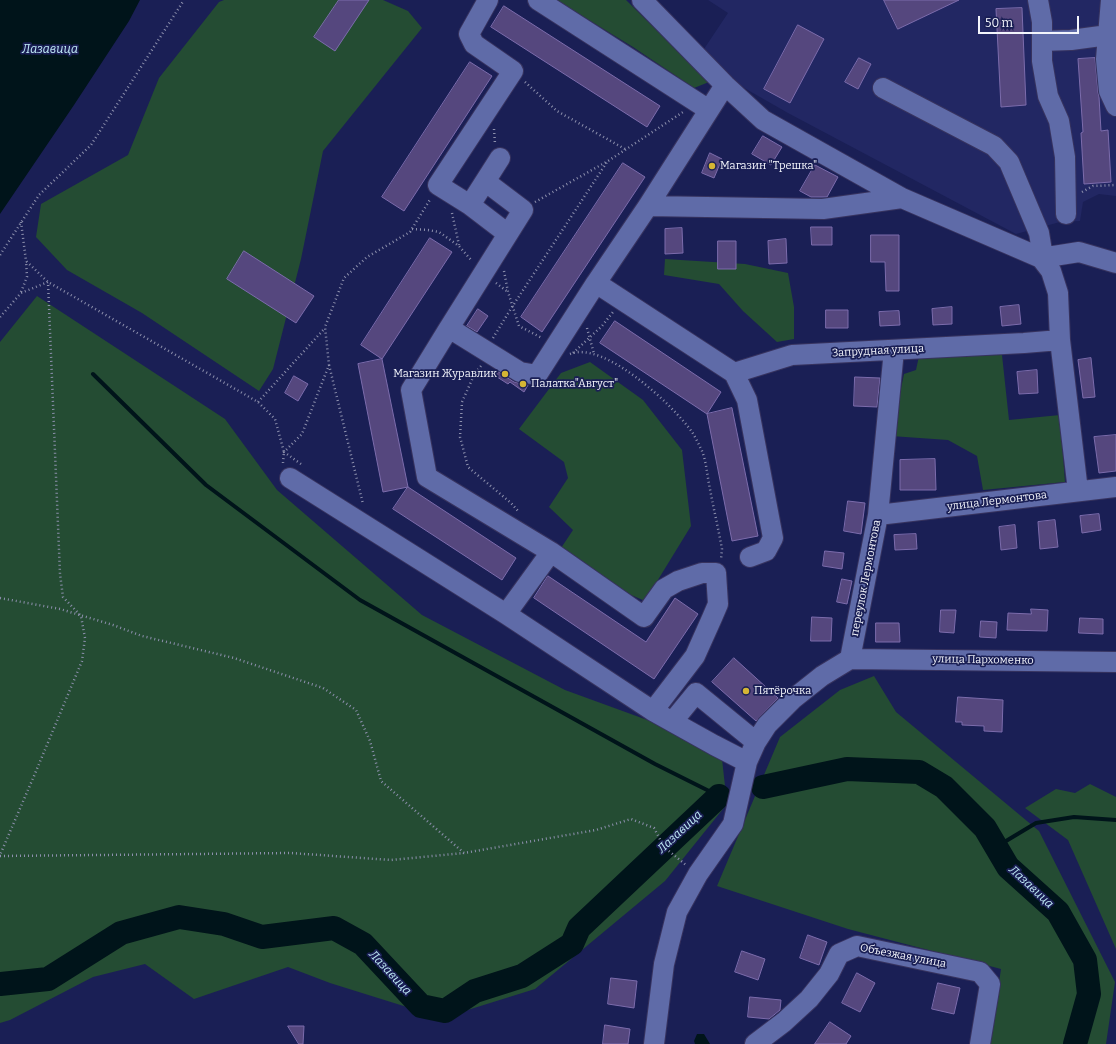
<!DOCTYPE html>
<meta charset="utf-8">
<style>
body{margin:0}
#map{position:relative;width:1116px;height:1044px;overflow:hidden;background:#1a1f55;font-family:Bitter,serif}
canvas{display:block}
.scale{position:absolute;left:978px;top:16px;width:101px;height:18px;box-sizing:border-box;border:2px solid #f3f5fc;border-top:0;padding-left:5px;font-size:12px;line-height:14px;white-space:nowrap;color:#f3f5fc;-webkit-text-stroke:3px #1a1f55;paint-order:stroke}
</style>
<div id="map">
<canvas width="1116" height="1044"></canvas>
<div class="scale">50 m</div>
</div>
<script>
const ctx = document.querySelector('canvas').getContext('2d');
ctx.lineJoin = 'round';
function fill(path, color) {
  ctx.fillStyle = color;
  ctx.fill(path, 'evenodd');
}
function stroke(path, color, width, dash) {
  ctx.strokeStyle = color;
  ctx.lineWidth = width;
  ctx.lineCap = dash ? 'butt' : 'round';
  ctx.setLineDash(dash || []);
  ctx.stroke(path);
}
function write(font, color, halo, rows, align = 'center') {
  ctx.font = font + ' Bitter,serif';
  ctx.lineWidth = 3.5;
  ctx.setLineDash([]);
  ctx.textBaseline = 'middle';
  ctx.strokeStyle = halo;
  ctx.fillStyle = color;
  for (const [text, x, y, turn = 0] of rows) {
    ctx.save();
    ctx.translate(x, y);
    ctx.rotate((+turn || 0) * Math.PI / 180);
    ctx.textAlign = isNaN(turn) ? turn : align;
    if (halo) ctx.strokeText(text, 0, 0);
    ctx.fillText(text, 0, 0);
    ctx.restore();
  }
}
fill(new Path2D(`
 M708,0H1116V196L1099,194L1083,202L1080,221L1060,222L1016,234L788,113L725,77L704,49L728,13Z`), '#222763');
fill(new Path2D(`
 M224,0H383L408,11L422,28L323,151L301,259L273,369L259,391L142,313L67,270L36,237L41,204L128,155L159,78L219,2Z
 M556,0H626L709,82L694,88L633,47Z
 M665,259L745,264L788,273L794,307V339L777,342L743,311L719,284L664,275Z
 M37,296L225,419L277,490L422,615L565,690L661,725L722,759L727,804L665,881L535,989L442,1018L330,983L288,967L194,999L145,964L93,977L10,1020L0,1023V342Z
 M1002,355L1009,420L1060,415L1065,482L983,490L977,456L948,440L891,436L904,374L916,370L919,356Z
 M590,362L643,400L682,450L691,526L645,601L622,591L578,558L561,548L573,530L549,507L568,478L564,462L519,429L561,373Z
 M874,676L896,712L1039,831L1115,982L1106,1044H990L1001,969L848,929L717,886L780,737L840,690Z
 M1090,784L1116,797V949L1068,840L1025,808L1056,789L1075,793Z`), '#244c33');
fill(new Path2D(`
 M0,0H140L129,21L74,105L0,214Z
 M697,1034H704L710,1044H695L694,1041Z`), '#00141a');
stroke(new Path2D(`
 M93,374L206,485L360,600L655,764L719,796
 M996,847L1036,823L1074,817L1116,820`), '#00141a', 4);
stroke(new Path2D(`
 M763,787L847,769L919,772L944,787L985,828L1008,867L1058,912L1085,960L1089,994L1075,1044
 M0,984L48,979L121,933L179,917L224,924L262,937L334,928L363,944L421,1006L445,1011L475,991L522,976L572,944L579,928L719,796`), '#00141a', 24);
const building = new Path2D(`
 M339,0H369L335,51L314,37Z
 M884,0H959L898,29Z
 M504,6L660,106L647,127L491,27Z
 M1022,8L1026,105L1001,107L996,9Z
 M798,25L824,39L790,103L764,89Z
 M859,58L871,64L858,89L845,82Z
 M1095,58L1098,92L1099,97L1101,131L1108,130L1111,182L1084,184L1081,133L1083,132L1078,59Z
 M470,62L492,76L404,211L382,197Z
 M763,136L782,147L771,165L752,154Z
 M710,153L722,159L714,178L702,173Z
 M623,163L645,177L542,332L521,317Z
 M815,165L838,177L827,197H811L800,191Z
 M811,227H832V245H812Z
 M682,228L683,253L665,254V229Z
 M871,235H899V291H886L885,262H871Z
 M430,238L452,252L382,359L361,345Z
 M786,239L787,263L769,264L768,241Z
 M718,241H736V269H718Z
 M244,251L314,296L296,323L227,279Z
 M1019,305L1021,324L1002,326L1000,307Z
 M952,307V324L933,325L932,309Z
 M478,309L488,316L477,332L467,326Z
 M826,310H848V328H826Z
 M899,311L900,325L880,326L879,312Z
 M615,321L721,392L707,414L600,343Z
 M1091,358L1095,397L1083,398L1078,360Z
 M382,359L408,487L383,492L358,364Z
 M1037,370L1038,393L1019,394L1017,372Z
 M497,371L514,382L528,385L524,392L510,382L508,384L494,375Z
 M294,376L308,384L298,401L285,393Z
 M855,377L880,378L877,407L854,406Z
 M732,408L758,536L732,541L707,414Z
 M1116,435V471L1099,473L1094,437Z
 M935,459L936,490H900V460Z
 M408,487L516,558L502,580L393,509Z
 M848,501L865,503L861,534L844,531Z
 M1099,514L1101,530L1082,533L1080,516Z
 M1055,520L1058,547L1040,549L1038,522Z
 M1015,525L1017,548L1001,550L999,527Z
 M916,534L917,549L895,550L894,535Z
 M825,551L844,553L842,569L823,566Z
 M548,576L646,642L675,598L698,614L654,679L534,598Z
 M842,579L852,581L847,604L837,602Z
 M1031,609L1048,610L1047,631L1007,630L1008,613L1031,614Z
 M941,610H956L954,633L940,632Z
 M812,617L832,618L831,641H811Z
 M1080,618L1103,619V634L1079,633Z
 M981,621L997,622L996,638L980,637Z
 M876,623H899L900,642H876Z
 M734,658L778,698L756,721L712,682Z
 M958,697L1003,700L1002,732L984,731V726L962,725V722H956Z
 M808,935L827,942L819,965L800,958Z
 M742,951L765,959L758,980L735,972Z
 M857,973L875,983L860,1012L842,1003Z
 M611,978L637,981L634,1008L608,1004Z
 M938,983L960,988L954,1014L932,1009Z
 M750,997L781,1000L780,1010L769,1019L748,1017Z
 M830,1022L851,1036L846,1044H815Z
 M605,1025L630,1029L628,1044H603Z
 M288,1026H304L303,1044H299Z`);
fill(building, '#55477e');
stroke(building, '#7c6cac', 1);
const minor = new Path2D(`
 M488,0L469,34L474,44L513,71L438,185L470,205L508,234
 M538,0L709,110
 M642,0L725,85L763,120L902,198L1041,258L1051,271L1058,293L1060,340L1078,491
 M1038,0L1042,22V61L1048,96L1059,121L1065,157L1066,214
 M1111,0L1106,59L1109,91L1116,106
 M1042,41L1071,40L1108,35
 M883,88L994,146L1009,162L1039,233L1042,251L1041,258L1079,252L1116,263
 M470,205L500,158
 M648,206L823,209L902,198
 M596,283L734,373L747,400L773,538L766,551L750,557
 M449,328L523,210L486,182
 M734,373L792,355L1024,343L1060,340
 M290,478L506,614L653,711L714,745L747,762
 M878,515L1116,487
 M551,552L644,617L664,589L678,581L702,573H716L718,604L712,618L695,656L653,711
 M506,614L551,552L427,477L411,390L449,328L520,372L537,375L596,283L648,206L725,85
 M850,659L1116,662
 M673,721L696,693L756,742
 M654,1044L664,964L677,912L698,874L733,824L747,762L756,742L767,725L793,699L822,676L850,659L878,515L894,350
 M755,1044L784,1022L809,999L829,974L839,954L857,946L980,972L990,984L980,1044`);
stroke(minor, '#37335f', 22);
stroke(new Path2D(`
 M525,82L557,111L625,149
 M494,129L495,144
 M1082,192L1093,186L1116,185
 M535,202L608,161L683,112
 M452,213L459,245
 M21,222L26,261L48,282L258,402L275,419L284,452L283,463
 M412,229L428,230L439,232L459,246L472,261
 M0,255L39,195L91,145L184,0
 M504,271L508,292L519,326L542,338
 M496,283L508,292
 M21,292L27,277L26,261
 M0,317L21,293L48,282L60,574L63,597L81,616L85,638L82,661L34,776L0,855
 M587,328L594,354
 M493,338L512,307L607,162
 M573,353L602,326L613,312
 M570,354C604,340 674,406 692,432C696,438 699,445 702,451C706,461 707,473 709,484C713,506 718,527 722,549L721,559
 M329,365L363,504
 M481,366L475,373L462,402L460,437L468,467L511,503L519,512
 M258,402L325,328
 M301,464L284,452L302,434L329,365L325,327L344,278L367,257L410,232L431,198
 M0,598L60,609L113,625L142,636L234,658L323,688L356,710L370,741L381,781L464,853L596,830L631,819L654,828L664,847L686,865
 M0,856L291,853L391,860L464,853`), '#8d90ad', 2.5, [1, 3]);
stroke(minor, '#5f6ba8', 20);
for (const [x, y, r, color] of [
 [712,166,4,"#d5b534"],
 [505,374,4,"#d5b534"],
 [523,384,4,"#d5b534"],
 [746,691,4,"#d5b534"]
]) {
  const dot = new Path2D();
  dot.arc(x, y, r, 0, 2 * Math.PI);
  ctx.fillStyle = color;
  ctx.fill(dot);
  stroke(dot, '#1a1f55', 1.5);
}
write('11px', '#f3f5fc', '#1a1f55', [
 ["Магазин \"Трешка\"",720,166],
 ["Магазин Журавлик",497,374,"right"],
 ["Палатка\"Август\"",531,384],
 ["Пятёрочка",754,691]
], 'left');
write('11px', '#f3f5fc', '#1a1f55', [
 ["Запрудная улица",878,351,-3],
 ["улица Лермонтова",997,501,-7],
 ["переулок Лермонтова",866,578,-79],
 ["улица Пархоменко",983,660,1],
 ["Объезжая улица",903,956,11]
]);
write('italic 12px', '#c0ecf7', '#1a1f55', [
 ["Лазавица",50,50],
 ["Лазавица",680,832,-43],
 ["Лазавица",1031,887,43],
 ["Лазавица",390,973,47]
]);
</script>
